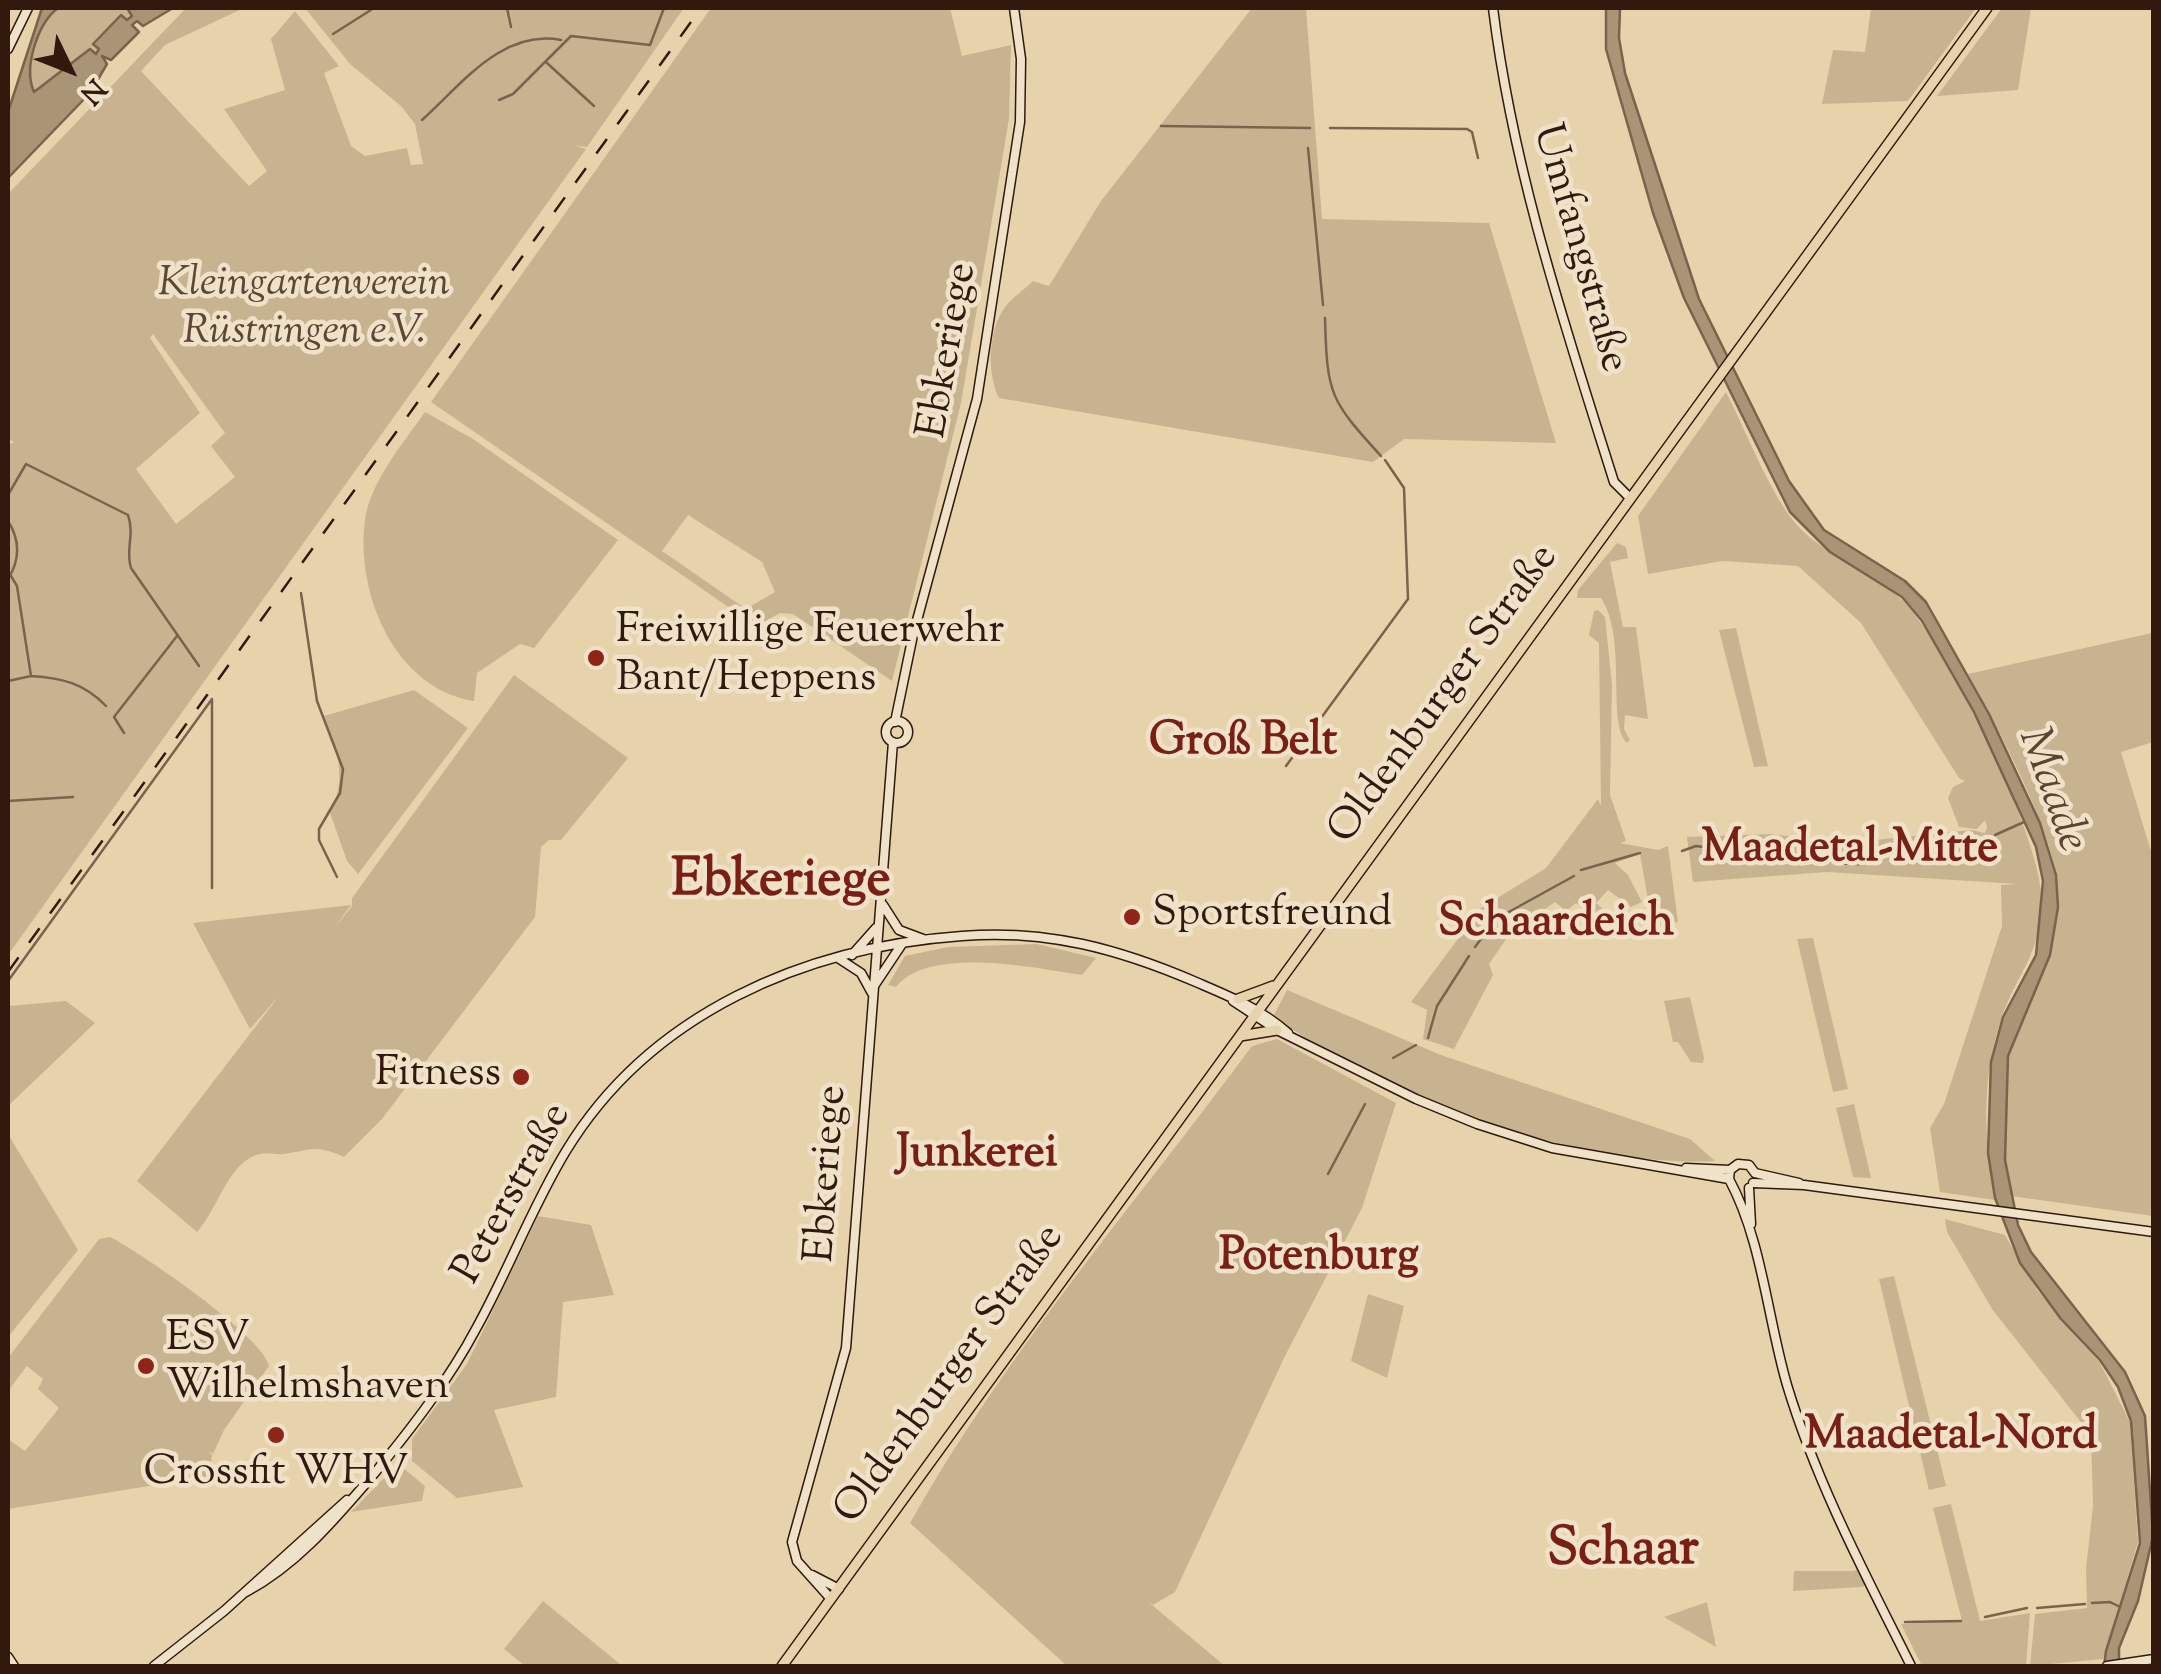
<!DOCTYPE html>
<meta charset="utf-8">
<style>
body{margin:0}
#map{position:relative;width:2161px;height:1674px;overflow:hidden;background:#e7d3ab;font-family:"Sorts Mill Goudy",serif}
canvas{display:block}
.frame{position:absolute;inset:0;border:10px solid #31190e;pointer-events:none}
.north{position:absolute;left:20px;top:20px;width:100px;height:100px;-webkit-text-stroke:8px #efe2c8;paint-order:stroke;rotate:133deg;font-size:28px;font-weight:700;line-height:40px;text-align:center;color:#31190e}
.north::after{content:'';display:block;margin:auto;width:35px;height:45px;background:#31190e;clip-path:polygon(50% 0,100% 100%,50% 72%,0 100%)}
</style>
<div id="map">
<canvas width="2161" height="1674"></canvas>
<div class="frame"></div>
<div class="north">N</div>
</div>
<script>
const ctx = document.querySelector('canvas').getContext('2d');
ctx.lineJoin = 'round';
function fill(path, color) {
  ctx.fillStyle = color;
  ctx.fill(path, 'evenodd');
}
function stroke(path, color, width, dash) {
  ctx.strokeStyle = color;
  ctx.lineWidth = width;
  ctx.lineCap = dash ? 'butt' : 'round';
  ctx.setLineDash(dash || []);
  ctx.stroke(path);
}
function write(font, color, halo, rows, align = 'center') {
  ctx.font = font + ' "Sorts Mill Goudy",serif';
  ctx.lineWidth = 9;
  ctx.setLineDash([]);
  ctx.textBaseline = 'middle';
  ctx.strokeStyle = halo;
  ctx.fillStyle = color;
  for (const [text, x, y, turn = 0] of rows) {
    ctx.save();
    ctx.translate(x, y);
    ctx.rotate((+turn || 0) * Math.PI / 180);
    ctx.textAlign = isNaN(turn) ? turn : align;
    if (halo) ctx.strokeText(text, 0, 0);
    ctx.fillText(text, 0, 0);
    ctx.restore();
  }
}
fill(new Path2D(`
 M58,8H127L132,15L127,20L122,15L94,44L99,50L95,54L89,49L33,92C24,66 37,24 58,8Z
 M186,8H244L165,45L141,71L249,186L267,171L224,109L285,90L271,39L295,11L339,66L324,73L351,146L365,156L407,148L411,165L423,164L415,124L401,106L350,64L305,8H684L587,147L576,146L586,149L8,955V444L14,443L8,437V194ZM153,334L225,433L211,446L235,477L176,524L136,469L200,413L150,338Z
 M711,8H950L962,56L1011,45L1009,119L961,403L892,681L793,614L780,613L756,626L431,402ZM688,515L762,562L775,592L746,609L662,551Z
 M1252,8H1306L1322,219L1489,223L1556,443L1404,439L1373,462L999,398C987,375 988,333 1003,310C1010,299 1024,290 1033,281L1049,286L1101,201Z
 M1871,8H1976L1908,101L1822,104L1833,50L1865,52Z
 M2002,8H2031L2018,90L1937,96Z
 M1726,392C1746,431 1763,477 1788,514C1817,555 1867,566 1902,600C1947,644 2037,831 2041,892C2044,954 2018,969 2001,1020C1981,1079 1984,1141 1995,1200L1940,1192L1930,1128L1944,1104L2002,926L2001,885L2017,884L1827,872L1693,882L1687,837L1771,834L1846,843L1971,830L1985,833L1987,827L1985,820L1977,829L1959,827L1948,798L1953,787L1965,781L1959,778L1861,623L1798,566L1722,561L1648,574L1638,516Z
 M425,412L473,439L618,540L534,648L520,644L477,673L474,701C395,689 355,593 365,520C370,482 404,442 425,412Z
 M1617,543L1626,547L1628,558L1610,562L1623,627H1636L1648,719L1625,715L1624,729L1630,740L1627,743C1606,723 1628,639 1601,598H1577L1578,590Z
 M1598,610L1605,617L1612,685L1610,795L1626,841L1620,843L1658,850L1668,846L1678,922L1647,928L1645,919L1651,917L1640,854L1615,863L1628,875L1642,902L1631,907L1608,890L1596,903L1612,917L1597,934L1593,931L1599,924L1576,903L1566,911L1555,902L1509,935L1489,964L1493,975L1454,1049L1423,1039L1427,1010L1411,1002L1481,908L1546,868L1598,799L1601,806L1599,643L1589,635L1594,611Z
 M1736,628L1768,766L1754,767L1719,630Z
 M2152,633L2153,742L2121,752L2153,858V1216L2011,1196C2003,1151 1997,1096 2010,1052C2022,1006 2052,953 2058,907C2065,848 1997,728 1968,674Z
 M514,675L628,758L561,840H549L541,847L535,917L382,1119L344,1157C314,1144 313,1150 284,1154C276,1155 268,1152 260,1154C229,1160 217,1211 197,1232L137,1181L279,996L250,1029L193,923L351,905L335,927L352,906V898Z
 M414,690L468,728L358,874L347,861L330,813C348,776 337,753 324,716Z
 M1813,938L1848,1089L1833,1092L1797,939Z
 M1037,944L1096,958L1082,975C1036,968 929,945 896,987L888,985L905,956L948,947Z
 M1287,990L1441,1055L1690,1139L1715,1161C1587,1169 1374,1097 1274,1015Z
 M1690,997L1704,1058L1703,1063L1691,1062L1678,1042H1673L1664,1001Z
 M66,1001L95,1023L8,1106V1006Z
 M1277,1039L1396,1103L1362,1208L1285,1356L1175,1592L1153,1605L1146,1600L1225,1666H1067L910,1523C1006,1352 1136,1203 1252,1046Z
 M1854,1104L1871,1178L1853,1177L1836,1108Z
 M8,1134L78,1250L8,1337Z
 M538,1216L591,1225L614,1295L563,1302L556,1397L494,1410L523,1487L457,1498L412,1461V1439L467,1364Z
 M1945,1219L2005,1235L2037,1290L2099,1361L2130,1422L2138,1542L2103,1659L2030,1666L2035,1614L2087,1608L2086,1568L2093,1506L2091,1435L1992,1309L1947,1232Z
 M110,1237C140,1252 264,1337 269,1366L224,1430L213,1454L208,1451L212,1455L210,1476L8,1509V1439L25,1451L59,1408L38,1389L43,1379L27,1366L8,1391V1358L99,1239Z
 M1894,1276L1946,1486L1929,1490L1879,1279Z
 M1368,1294L1404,1306L1387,1378L1351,1361Z
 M394,1468H403L425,1486L422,1501L351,1512Z
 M1951,1504L1980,1621L2030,1613L2026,1666H1922L1901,1624L1962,1621L1933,1508Z
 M1862,1567L1870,1583L1862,1587L1793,1591L1794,1571H1854Z
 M543,1601L620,1664L618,1666H525L504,1649Z
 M1707,1602L1716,1647L1664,1617Z`), '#c8b390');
const water = new Path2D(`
 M42,8H58C38,23 23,67 34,92L90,49L96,54L99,49L93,44L121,15L127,20L132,16L127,8H173L143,26L137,21L132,25L139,32L111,60L102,56L107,64L90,93L8,178V112Z
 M1606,8H1620L1619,38L1625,73L1699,299L1789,481L1824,530L1905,581L1926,602L1989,714L2040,823L2056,875L2058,907L2050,955L2008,1056L2005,1160L2018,1225L2031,1252L2125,1372L2145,1416L2153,1536L2138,1601L2119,1648V1666H2104L2106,1651L2140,1543L2131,1421L2118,1387L2100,1360L2061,1319L2020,1263L1995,1198L1988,1153L1991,1062L2003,1017L2036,955L2043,881L2036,847L1974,712L1922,621L1902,597L1830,552L1790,512L1684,298L1653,213L1606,49Z`);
fill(water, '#a99476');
stroke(water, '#79634c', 2.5);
stroke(new Path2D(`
 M507,8L511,27
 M333,34L374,8
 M547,63L594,106
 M499,100L513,94L571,36L650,45L664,8
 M422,120C462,84 502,29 561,40
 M1161,126L1310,128
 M1330,128L1467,129L1472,132L1478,158
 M1308,148L1323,305
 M1325,318C1327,395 1330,400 1381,456
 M8,495L26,464L128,515C135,535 125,550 131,568L199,666
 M8,521C20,540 20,560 8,579
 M11,576L17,586L31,676C62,678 84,683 106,706
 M301,593L317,701L343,769L340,793L319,829V840L337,877
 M8,681L31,676
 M212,700V888
 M124,733L114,717L177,636
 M1286,766L1408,599L1404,488L1385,460
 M8,801L73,797
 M1995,835L2024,822
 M1905,845L1920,848
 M1682,851L1696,846L1727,850
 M1768,851C1802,849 1838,871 1873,862C1882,859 1889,848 1899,845
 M1581,870L1640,853
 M1475,947L1496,919L1574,876
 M8,981L212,699
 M1428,1038L1437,1006L1469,956
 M1393,1058L1416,1045
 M1328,1174L1365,1104
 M2092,1603L2110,1602L2120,1607
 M2037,1608L2085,1604
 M1985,1617L2027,1608
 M1905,1622L1961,1621`), '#79634c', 2.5);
const secondary = new Path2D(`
 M1493,8C1513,171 1565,326 1614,482L1630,498
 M8,49L28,8
 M886 732a11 11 0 1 1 22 0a11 11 0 1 1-22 0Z
 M895,722L913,635L977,399L1020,122L1021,59L1014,8
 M883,905L899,930L923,939
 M852,955L876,928
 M838,958L861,973L872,993
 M874,986L902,944
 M1233,1001L1277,1030L1416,1099L1477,1124L1552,1148L1729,1179
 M1686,1168L1730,1170
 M1755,1173L1749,1165L1738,1164L1730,1170L1729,1179C1762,1240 1767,1316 1787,1385C1817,1484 1865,1574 1911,1666
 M1755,1173L1799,1183
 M1753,1183L1804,1185L2154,1232
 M1749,1188L1751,1224
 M812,1575L839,1589
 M246,1592C298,1564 335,1519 373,1475C411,1429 449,1380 477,1327C509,1269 532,1207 566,1151C650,1013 805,947 962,936C1047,929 1119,949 1196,982C1231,997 1259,1008 1288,1033
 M831,1599L797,1561L792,1542L846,1348L893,742
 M8,1657L14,1666
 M154,1666L224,1611L347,1500
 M2107,1666L2154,1659`);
const primary = new Path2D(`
 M1238,999L1273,986
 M1240,1036L1277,1030
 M782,1666L1987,8`);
stroke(secondary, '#31190e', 11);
stroke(primary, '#31190e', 12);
stroke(secondary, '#efe2c8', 8);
stroke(primary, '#e7d3ab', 9);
stroke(new Path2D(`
 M8,972L701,8`), '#31190e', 2.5, [18, 18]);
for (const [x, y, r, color] of [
 [596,658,10,"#8f2418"],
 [1132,917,10,"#8f2418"],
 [521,1077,10,"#8f2418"],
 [146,1366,10,"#8f2418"],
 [276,1435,10,"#8f2418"]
]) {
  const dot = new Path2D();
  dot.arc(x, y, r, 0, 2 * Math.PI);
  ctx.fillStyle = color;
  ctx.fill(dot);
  stroke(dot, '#efe2c8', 4);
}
write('42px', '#31190e', '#efe2c8', [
 ["Umfangstraße",1577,249,74],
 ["Ebkeriege",951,351,-80],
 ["Oldenburger Straße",1446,696,-54],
 ["Ebkeriege",830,1174,-86],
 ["Peterstraße",515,1195,-61],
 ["Oldenburger Straße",952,1376,-54]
]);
write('italic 42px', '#5e4735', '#efe2c8', [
 ["Kleingartenverein",304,287],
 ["Rüstringen e.V.",304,335]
]);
write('42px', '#31190e', '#efe2c8', [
 ["Freiwillige Feuerwehr",616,634],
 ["Bant/Heppens",616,682],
 ["Sportsfreund",1152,917],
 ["Fitness",501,1077,"right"],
 ["ESV",166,1342],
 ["Wilhelmshaven",166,1390],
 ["Crossfit WHV",276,1476,"center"]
], 'left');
write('bold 45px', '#7a1f14', '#efe2c8', [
 ["Groß Belt",1243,745],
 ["Maadetal-Mitte",1850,852],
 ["Schaardeich",1556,926],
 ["Junkerei",977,1157],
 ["Potenburg",1319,1260],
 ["Maadetal-Nord",1951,1439]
]);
write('italic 45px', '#5b4432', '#efe2c8', [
 ["Maade",2049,791,70]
]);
write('bold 52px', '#7a1f14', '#efe2c8', [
 ["Ebkeriege",781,885],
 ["Schaar",1623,1554]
]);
</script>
